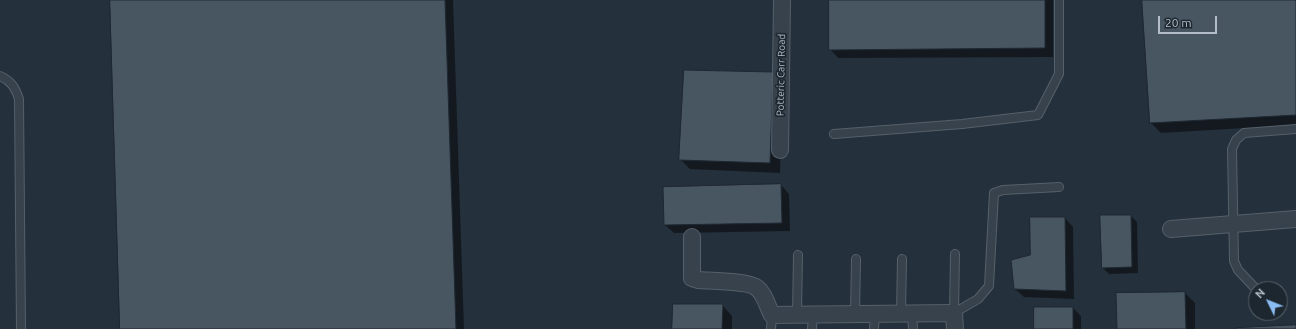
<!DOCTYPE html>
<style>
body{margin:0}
#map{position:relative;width:1296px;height:329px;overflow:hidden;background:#24303b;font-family:Ubuntu,sans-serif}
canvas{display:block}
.north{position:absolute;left:1248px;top:281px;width:40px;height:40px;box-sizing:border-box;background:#1d2730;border:1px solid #59636c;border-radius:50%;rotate:313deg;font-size:11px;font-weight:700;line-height:16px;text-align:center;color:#b3bdc7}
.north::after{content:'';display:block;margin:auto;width:14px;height:18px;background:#8bbdf4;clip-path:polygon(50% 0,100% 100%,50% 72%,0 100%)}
.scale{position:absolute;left:1158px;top:16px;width:59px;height:18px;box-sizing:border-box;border:2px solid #b3bdc7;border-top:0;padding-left:5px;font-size:12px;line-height:14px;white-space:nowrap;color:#b3bdc7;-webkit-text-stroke:3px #1d2730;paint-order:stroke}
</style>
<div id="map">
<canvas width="1296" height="329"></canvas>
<div class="north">N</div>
<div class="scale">20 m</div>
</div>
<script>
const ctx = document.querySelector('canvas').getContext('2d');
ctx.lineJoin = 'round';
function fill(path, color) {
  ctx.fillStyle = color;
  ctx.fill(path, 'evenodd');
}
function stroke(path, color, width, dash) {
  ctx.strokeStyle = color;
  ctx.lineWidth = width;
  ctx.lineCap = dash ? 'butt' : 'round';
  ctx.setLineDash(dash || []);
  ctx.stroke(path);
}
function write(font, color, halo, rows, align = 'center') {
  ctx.font = font + ' Ubuntu,sans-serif';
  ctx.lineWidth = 3.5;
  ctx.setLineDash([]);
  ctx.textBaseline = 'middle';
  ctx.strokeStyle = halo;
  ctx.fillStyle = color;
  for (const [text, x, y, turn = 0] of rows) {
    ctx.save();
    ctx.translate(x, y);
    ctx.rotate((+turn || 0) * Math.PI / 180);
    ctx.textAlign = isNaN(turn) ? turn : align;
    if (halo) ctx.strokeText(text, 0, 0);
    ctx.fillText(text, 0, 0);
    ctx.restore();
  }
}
fill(new Path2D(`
 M111,0H453L464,329H121Z
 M830,0H1053V57L838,58L830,49Z
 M1143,0H1296V125L1161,133L1151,123Z
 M685,71L773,73L783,83L780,173L690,169L680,159Z
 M781,185L789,194L790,231L674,233L665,225Z
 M1131,216L1137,222L1138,273L1109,274L1103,268Z
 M1065,218L1073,227L1074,299L1024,297L1015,289L1031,256Z
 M1185,293L1195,303V329H1118Z
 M722,305L732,316V329H673Z
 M1073,308L1081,316V329H1035Z`), '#0007');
const building = new Path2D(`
 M110,0H445L456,329H120Z
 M829,0H1045V48L829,50Z
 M1142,0H1296V115L1150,123Z
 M684,70L773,72L770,163L679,160Z
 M781,184L782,223L664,225L663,187Z
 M1100,215H1131L1132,267L1102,268Z
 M1030,217H1065L1066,291L1014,289L1011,260L1030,255Z
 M1185,292L1186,329H1117L1116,293Z
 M673,304H723L722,329H672Z
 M1034,307H1073V329H1034Z
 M1296,325V329H1236V328Z`);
fill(building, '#485662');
stroke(building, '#1f2933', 1);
const service = new Path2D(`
 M0,76C11,81 15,87 19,99L21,329
 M834,134L962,124L1038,115L1059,74V0
 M1256,289L1238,270L1234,261L1232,149L1236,140L1244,133L1296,129
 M954,313L978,299L989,286L994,193L1003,190L1059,187
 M954,313L955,254
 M855,314L856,259
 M901,314L902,259
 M912,314L913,329
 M797,315L798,255
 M771,329L772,315
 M812,329L813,315
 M874,329L875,314`);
const minor = new Path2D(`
 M780,150L782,0
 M1171,229L1296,219
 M692,237V278L698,280C710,281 749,281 757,288C765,294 767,306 772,315L954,313L955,329`);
stroke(service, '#56606a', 10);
stroke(minor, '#56606a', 18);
stroke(service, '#38424c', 8);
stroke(minor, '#38424c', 16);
write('10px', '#b3bdc7', '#1d2730', [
 ["Potteric Carr Road",781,75,-89]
]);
</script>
